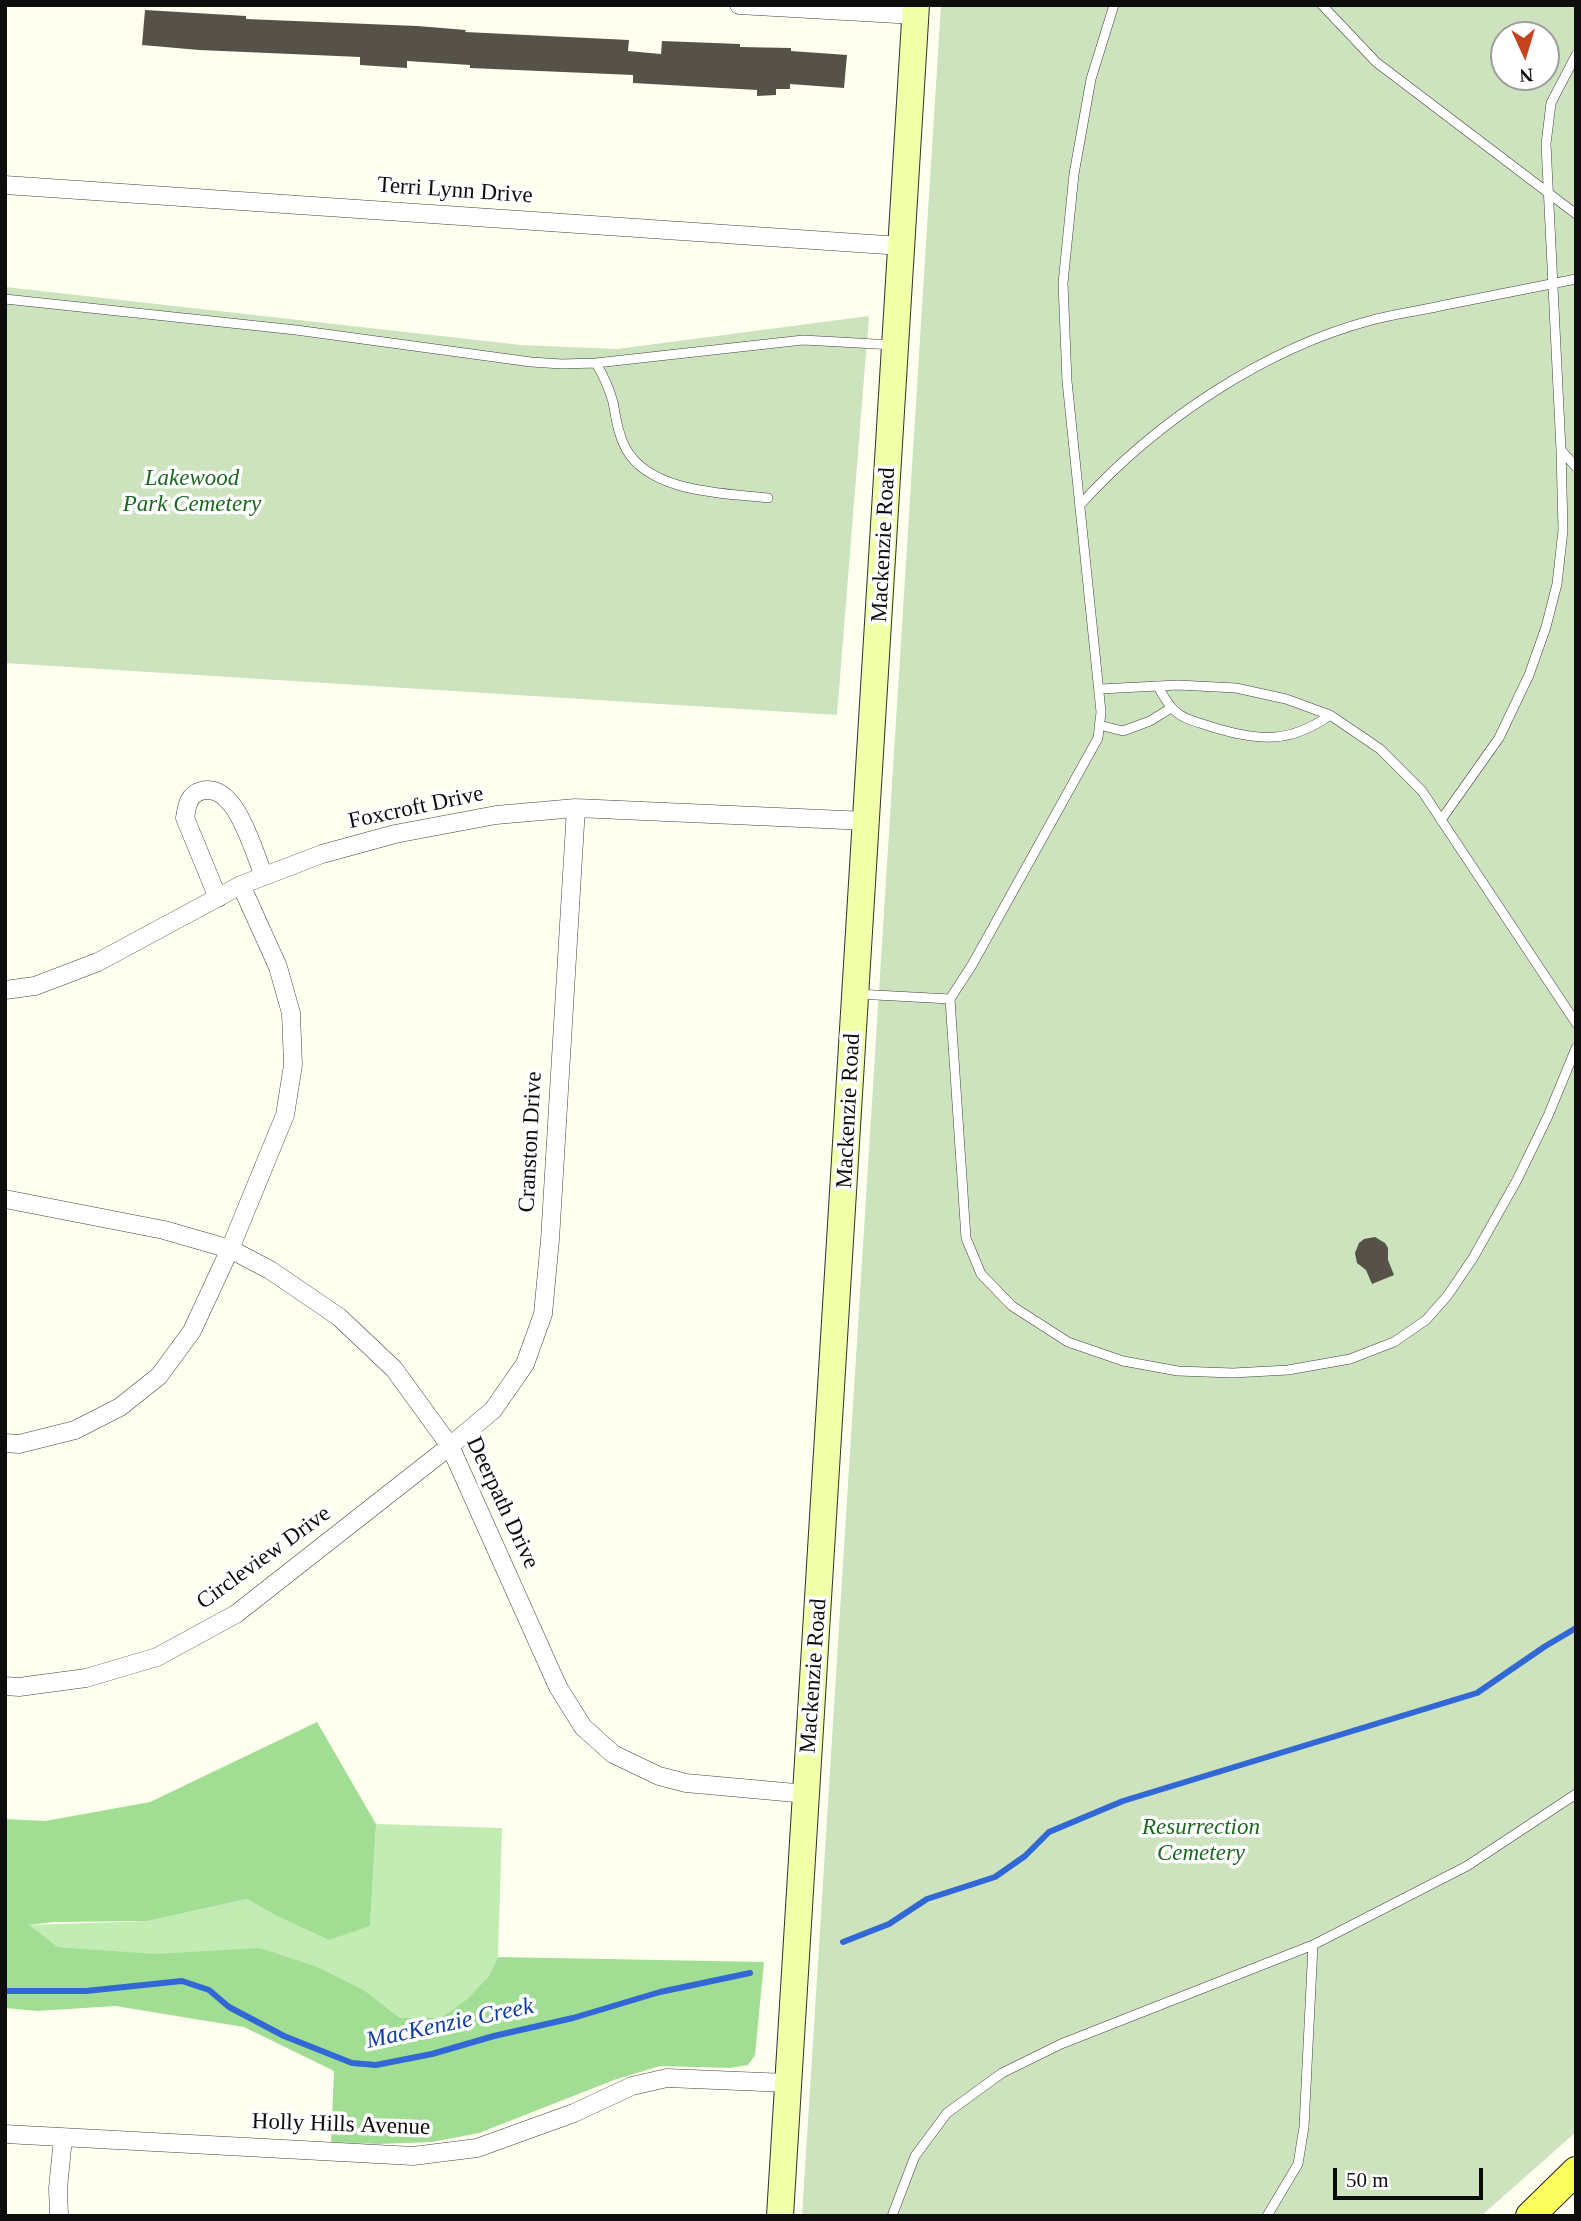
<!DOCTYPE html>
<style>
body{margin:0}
#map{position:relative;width:1581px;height:2221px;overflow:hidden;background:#feffee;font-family:Georgia,serif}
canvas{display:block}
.frame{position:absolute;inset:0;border:7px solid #0d0d0d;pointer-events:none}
.north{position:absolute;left:1490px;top:21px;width:70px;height:70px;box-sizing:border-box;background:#fff;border:2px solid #9e9e9e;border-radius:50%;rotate:176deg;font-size:19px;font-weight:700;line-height:28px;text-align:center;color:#0d0d0d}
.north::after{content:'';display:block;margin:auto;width:24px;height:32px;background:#c6421d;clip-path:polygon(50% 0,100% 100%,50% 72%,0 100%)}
.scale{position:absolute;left:1333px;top:2168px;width:150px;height:32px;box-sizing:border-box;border:4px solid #0d0d0d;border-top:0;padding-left:9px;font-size:21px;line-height:24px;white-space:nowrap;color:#0d0d0d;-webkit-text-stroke:5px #fff;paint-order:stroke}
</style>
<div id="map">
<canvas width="1581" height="2221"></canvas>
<div class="frame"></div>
<div class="north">N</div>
<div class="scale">50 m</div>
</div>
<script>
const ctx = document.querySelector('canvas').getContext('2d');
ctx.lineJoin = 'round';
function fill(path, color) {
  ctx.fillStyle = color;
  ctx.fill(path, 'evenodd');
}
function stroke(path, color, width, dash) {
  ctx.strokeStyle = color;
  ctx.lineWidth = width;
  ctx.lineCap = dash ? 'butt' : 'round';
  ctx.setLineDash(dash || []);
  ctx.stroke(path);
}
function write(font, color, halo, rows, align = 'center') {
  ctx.font = font + ' Georgia,serif';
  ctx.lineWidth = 7;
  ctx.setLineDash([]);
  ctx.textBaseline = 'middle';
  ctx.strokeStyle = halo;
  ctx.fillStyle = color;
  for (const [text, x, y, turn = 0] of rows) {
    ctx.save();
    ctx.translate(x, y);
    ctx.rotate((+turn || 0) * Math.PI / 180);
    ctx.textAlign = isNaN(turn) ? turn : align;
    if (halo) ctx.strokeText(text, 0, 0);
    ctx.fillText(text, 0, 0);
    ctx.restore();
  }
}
fill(new Path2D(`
 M376,1824L502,1828L498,1957L489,1976L467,1999L441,2018H400L364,1990L318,1967L58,1947L28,1925L148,1921L247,1899L273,1914L370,1926Z`), '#c3ecb5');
fill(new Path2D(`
 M317,1722L376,1824L370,1926L329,1940L273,1914L247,1899L148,1921L54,1922L29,1925L58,1947L156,1954L259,1948L318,1967L364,1990L400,2018H441L467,1999L489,1976L498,1957L764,1962L755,2055L748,2065L730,2068L660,2066L614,2080L479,2133L432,2142L378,2144L331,2142L334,2071L244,2027L115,2006L37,2011L5,2008V1819L45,1821L150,1802Z`), '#a1de93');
fill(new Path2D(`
 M941,5H1576V2132L1481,2216H802ZM1504,35H1546V77H1504Z
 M5,287L521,345L617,349L869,316L837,715L5,663Z`), '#cce3bd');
stroke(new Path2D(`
 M843,1942L889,1924L927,1899L995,1877L1025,1856L1049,1832L1123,1801L1477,1693L1544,1647L1576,1628
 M5,1991H86L182,1981L209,1990L229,2007L284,2036L352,2063L376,2065L432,2054L494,2036L573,2018L660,1992L750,1973`), '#3168d6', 6);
fill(new Path2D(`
 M145,10L246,16V19L417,26L466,30L465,32L629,40L628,51L661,54L662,41L740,44V47L791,48V51L847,55L844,88L790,84V89H776V95L757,96V90L633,83V75L470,68V65L407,61V68L360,65V57L199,50L142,45Z
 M1375,1237L1385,1243L1388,1248V1260L1394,1275L1372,1284L1366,1270L1357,1263L1355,1253L1359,1243L1364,1239Z`), '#575249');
const lane = new Path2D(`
 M1114,5L1091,79L1074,174L1063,283L1067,381L1101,712L1098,738L972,965L950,999L966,1238L981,1274L1012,1306L1068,1342L1123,1361L1178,1371L1233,1373L1288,1370L1350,1359L1394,1342L1426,1320L1448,1295L1473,1258L1517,1180L1548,1116L1576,1048
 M1322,5L1376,62L1576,214
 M5,299L296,330L531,362L562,364L596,363L803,340L894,345
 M596,363C603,375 609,388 613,402C616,418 618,434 626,449C651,493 724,493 768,498
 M1561,450L1576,467
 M1080,505C1155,422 1263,349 1372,320C1395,314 1418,311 1440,306C1485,297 1531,288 1576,279
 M1158,686C1162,694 1167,703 1173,709C1183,720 1198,722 1212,727C1258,741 1290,744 1330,715
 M1100,689L1178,685L1236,688L1286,699L1330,715L1380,749L1422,791L1576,1023
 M1099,725L1123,731L1150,721L1171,708
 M1441,820L1499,738L1529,675L1546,627L1557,584L1563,530L1561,450L1546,144L1551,103L1576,55
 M857,994L950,999
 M892,2216L915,2156L947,2113L1002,2073L1061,2044L1313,1945L1467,1866L1576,1794
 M1267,2216L1298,2164L1304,2127L1313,1945`);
const street = new Path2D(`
 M739,5L915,15
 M5,185L901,246
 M218,898L185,818C187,806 188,795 201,791C236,781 253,851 264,876
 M5,990L35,986L98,962L241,885L322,854L395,834L496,815L576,808L867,821
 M5,1199L164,1230L230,1249L270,1270L339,1317L394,1369L450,1446L558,1687L583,1727L613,1754L659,1776L686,1783L807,1794
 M5,1443L19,1444L75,1430L120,1407L159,1376L192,1331L230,1249L285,1115L293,1065L291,1013L278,967L241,885
 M5,1686L19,1687L86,1678L157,1657L236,1614L450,1446L493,1410L525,1364L543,1314L550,1240L576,808
 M5,2134L413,2156L477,2148L574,2113L632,2086L667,2078L788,2083
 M59,2216L58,2188L63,2138`);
const secondary = new Path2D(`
 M780,2216L916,5`);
const primary = new Path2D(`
 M1530,2216L1576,2171`);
stroke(lane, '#404040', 10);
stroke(street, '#404040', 19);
stroke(secondary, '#2f2f2f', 28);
stroke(primary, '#1e1e1e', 30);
stroke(lane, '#fff', 9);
stroke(street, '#fff', 18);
stroke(secondary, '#f2ffa9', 26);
stroke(primary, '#fbff5e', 28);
write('23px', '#0d0d0d', '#fff', [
 ["Terri Lynn Drive",455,191,4],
 ["Mackenzie Road",884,545,-87],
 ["Foxcroft Drive",416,808,-12],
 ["Mackenzie Road",849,1111,-87],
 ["Cranston Drive",531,1142,-87],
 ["Deerpath Drive",502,1503,65],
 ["Circleview Drive",264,1558,-36],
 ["Mackenzie Road",814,1676,-86],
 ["Holly Hills Avenue",341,2125,2]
]);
write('italic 23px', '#19691e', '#fff', [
 ["Lakewood",192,479],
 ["Park Cemetery",192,505],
 ["Resurrection",1201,1828],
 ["Cemetery",1201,1854]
]);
write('italic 24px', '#0f3ca7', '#fff', [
 ["MacKenzie Creek",450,2024,-12]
]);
</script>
